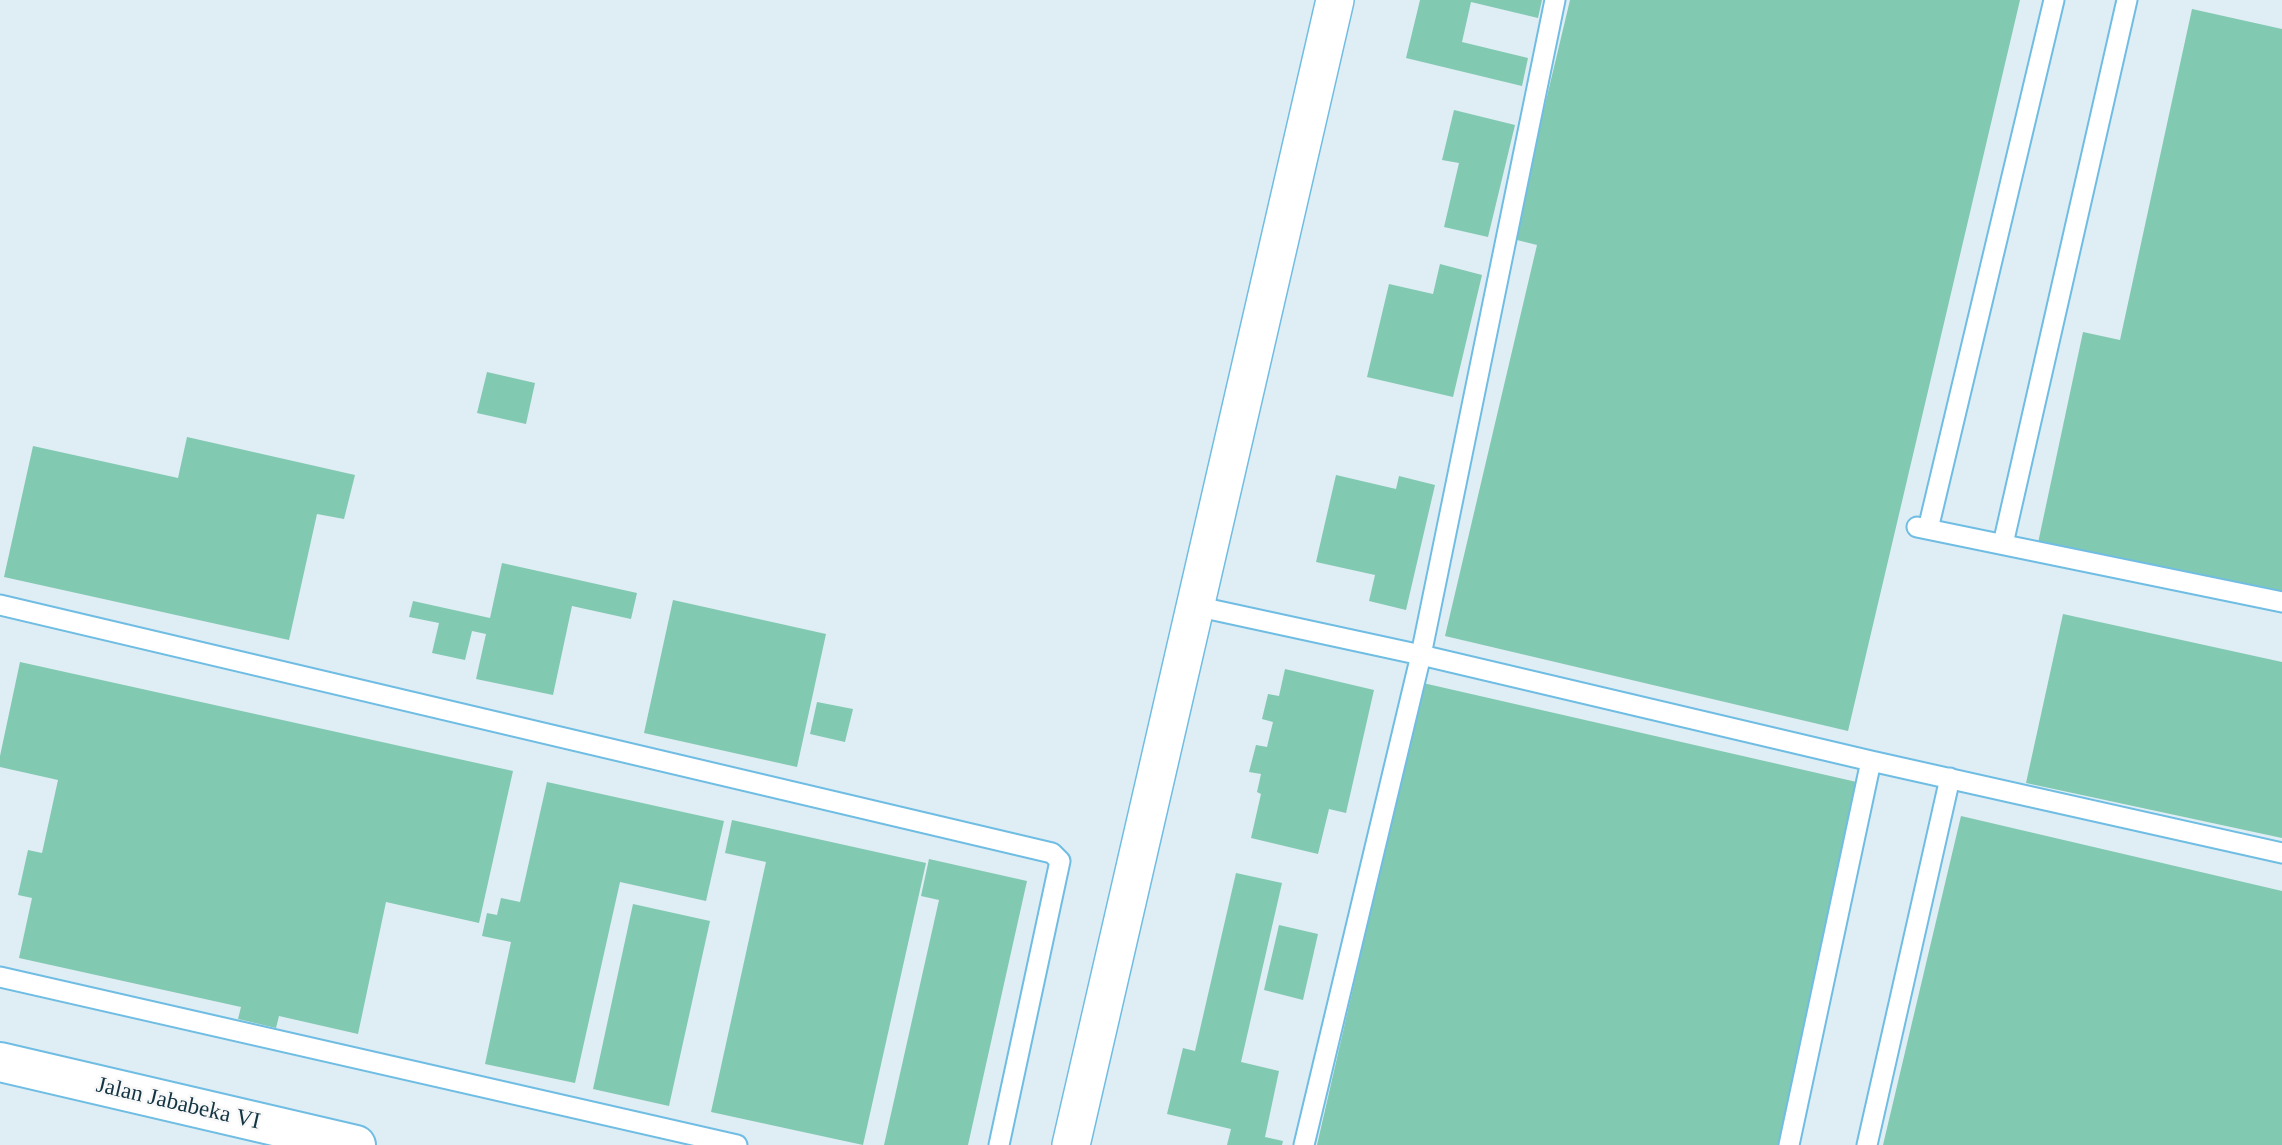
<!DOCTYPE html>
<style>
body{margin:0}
canvas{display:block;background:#dfedf5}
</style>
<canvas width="2282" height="1145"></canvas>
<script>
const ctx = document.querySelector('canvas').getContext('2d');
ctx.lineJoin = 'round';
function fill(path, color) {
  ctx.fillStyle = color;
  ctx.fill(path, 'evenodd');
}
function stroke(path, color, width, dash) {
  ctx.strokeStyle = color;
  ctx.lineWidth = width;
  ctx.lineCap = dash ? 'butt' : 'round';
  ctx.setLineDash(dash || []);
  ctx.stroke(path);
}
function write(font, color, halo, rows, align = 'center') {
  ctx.font = font + ' "Times New Roman",serif';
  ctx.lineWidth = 5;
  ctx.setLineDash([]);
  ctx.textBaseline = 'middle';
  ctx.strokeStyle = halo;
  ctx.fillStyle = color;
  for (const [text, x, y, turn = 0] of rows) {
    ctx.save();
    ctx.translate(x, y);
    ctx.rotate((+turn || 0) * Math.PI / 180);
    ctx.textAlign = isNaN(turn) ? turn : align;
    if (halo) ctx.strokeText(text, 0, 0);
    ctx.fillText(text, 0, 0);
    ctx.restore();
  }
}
fill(new Path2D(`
 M1420,0H1542L1538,18L1471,2L1462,42L1528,58L1522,86L1406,58Z
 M1570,0H2020L1848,731L1445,636L1537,245L1513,239Z
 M2192,9L2282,29V596L2038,543L2083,332L2120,340Z
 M1454,110L1515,125L1488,237L1444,227L1459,163L1442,160Z
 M1440,264L1482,275L1453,397L1367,377L1389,284L1433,294Z
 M487,372L535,383L526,424L477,413Z
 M187,437L355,475L344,519L317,514L289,640L4,577L33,446L178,478Z
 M1336,475L1396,489L1399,476L1435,485L1406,610L1369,601L1375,575L1316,562Z
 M502,563L637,593L631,619L572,606L553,695L476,679L486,634L472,631L465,660L432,653L439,623L409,617L413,601L490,618Z
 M673,600L826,634L797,767L644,733Z
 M2063,614L2282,662V838L2026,783Z
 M20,662L513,771L479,923L386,902L358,1034L279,1016L276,1028L238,1019L241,1007L19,958L32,898L18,895L28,850L42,853L58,780L0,767V756Z
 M1285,669L1374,690L1346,813L1329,809L1318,854L1251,838L1261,794L1257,792L1261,774L1249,772L1256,745L1267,747L1273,722L1262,719L1268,694L1279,696Z
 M1423,683L1861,783L1778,1145H1317Z
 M817,702L853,709L845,742L810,734Z
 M547,782L724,821L706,901L620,882L575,1083L485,1064L511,942L482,936L487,913L497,915L501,898L520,902Z
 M1961,816L2282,891V1145H1883Z
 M732,820L926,863L863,1145L711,1112L766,862L725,853Z
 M929,859L1027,881L968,1145H884L939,900L921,896Z
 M1236,873L1282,883L1241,1062L1279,1071L1265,1137L1283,1141L1282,1145H1227L1231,1129L1167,1114L1183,1048L1195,1051Z
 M633,904L710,921L669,1106L593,1089Z
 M1279,925L1318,934L1303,1000L1264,990Z`), '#82c9b1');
const service = new Path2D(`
 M1917,527L2282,602
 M1928,529L2054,0
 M2003,544L2127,0
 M0,605L1052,853L1060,861L999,1145
 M1195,606L1421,655L1871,761L2282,853
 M0,977L737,1145
 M1304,1145L1421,655L1555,0
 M1789,1145L1871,761
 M1867,1145L1950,778`);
const minor = new Path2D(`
 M1071,1145L1335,0`);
const tertiary = new Path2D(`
 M0,1062L356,1145`);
stroke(service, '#70bde3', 23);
stroke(minor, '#70bde3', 40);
stroke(tertiary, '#70bde3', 42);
stroke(service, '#fff', 19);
stroke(minor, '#fff', 37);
stroke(tertiary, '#fff', 38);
write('23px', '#133443', '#f7f8f7', [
 ["Jalan Jababeka VI",178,1104,13]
]);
</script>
